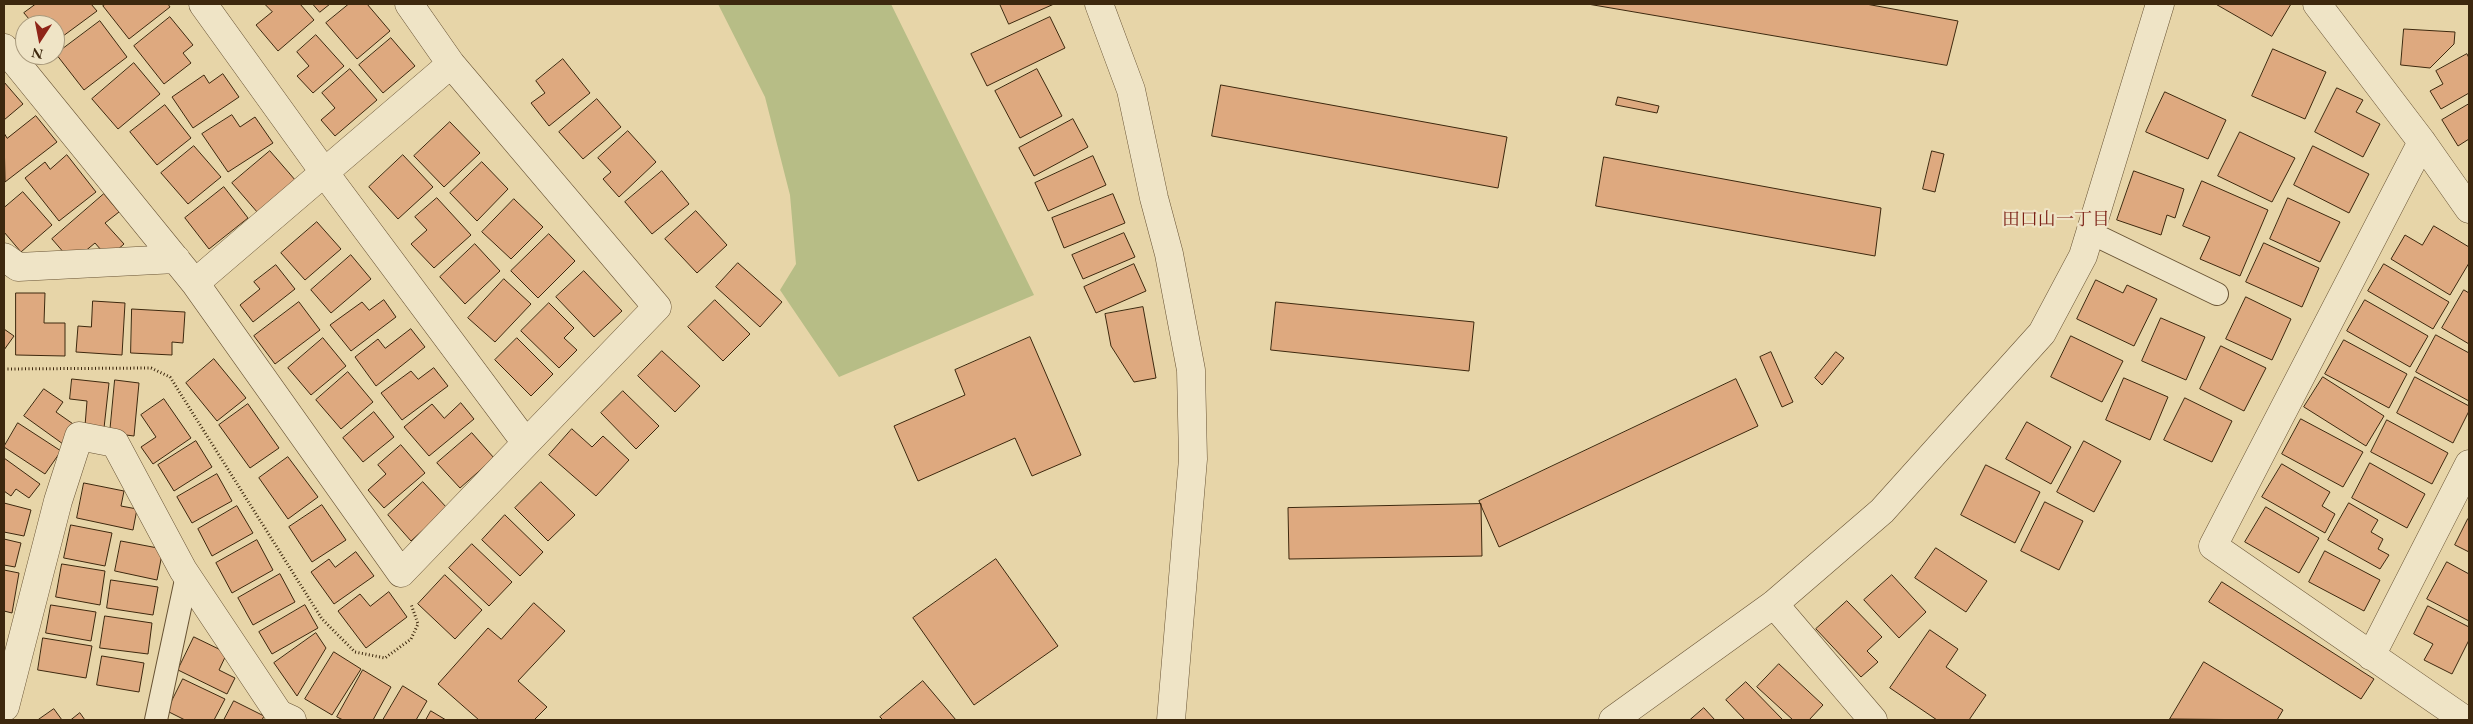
<!DOCTYPE html>
<meta charset="utf-8">
<style>
body{margin:0}
#map{position:relative;width:2473px;height:724px;overflow:hidden;background:#e7d5a8;font-family:"EB Garamond",serif}
canvas{display:block}
.frame{position:absolute;inset:0;border:5px solid #3d280e;pointer-events:none}
.north{position:absolute;left:15px;top:15px;width:50px;height:50px;box-sizing:border-box;background:#efe4c6;border:1px solid #a8997c;border-radius:50%;rotate:191deg;font-size:14px;font-weight:700;line-height:20px;text-align:center;color:#3d280e}
.north::after{content:'';display:block;margin:auto;width:18px;height:22px;background:#8f2418;clip-path:polygon(50% 0,100% 100%,50% 72%,0 100%)}
</style>
<div id="map">
<canvas width="2473" height="724"></canvas>
<div class="frame"></div>
<div class="north">N</div>
</div>
<script>
const ctx = document.querySelector('canvas').getContext('2d');
ctx.lineJoin = 'round';
function fill(path, color) {
  ctx.fillStyle = color;
  ctx.fill(path, 'evenodd');
}
function stroke(path, color, width, dash) {
  ctx.strokeStyle = color;
  ctx.lineWidth = width;
  ctx.lineCap = dash ? 'butt' : 'round';
  ctx.setLineDash(dash || []);
  ctx.stroke(path);
}
function write(font, color, halo, rows, align = 'center') {
  ctx.font = font + ' "EB Garamond","Noto Serif JP",serif';
  ctx.lineWidth = 4.5;
  ctx.setLineDash([]);
  ctx.textBaseline = 'middle';
  ctx.strokeStyle = halo;
  ctx.fillStyle = color;
  for (const [text, x, y, turn = 0] of rows) {
    ctx.save();
    ctx.translate(x, y);
    ctx.rotate((+turn || 0) * Math.PI / 180);
    ctx.textAlign = isNaN(turn) ? turn : align;
    if (halo) ctx.strokeText(text, 0, 0);
    ctx.fillText(text, 0, 0);
    ctx.restore();
  }
}
fill(new Path2D(`
 M718,4H891L1034,295L839,377L780,290L796,264L790,195L765,97Z`), '#b7bd86');
const building = new Path2D(`
 M36,4H91L97,11L55,42V25H34L24,13Z
 M106,4H168L170,7L129,39L103,6Z
 M265,4H300L314,20L278,51L256,25L272,12Z
 M313,4H330L320,12Z
 M349,4H367L390,31L357,59L326,23Z
 M1000,4H1054L1009,24Z
 M1588,4H1866L1958,21L1947,65Z
 M2216,4H2291L2272,36Z
 M170,17L193,45L183,53L191,63L164,84L134,46Z
 M1050,17L1065,48L987,86L971,54Z
 M100,21L127,57L84,90L56,54Z
 M2404,29L2455,32L2454,44L2430,68L2401,65Z
 M316,35L344,66L313,93L297,76L309,66L297,52Z
 M391,38L415,66L383,93L359,65Z
 M2273,49L2326,72L2305,119L2252,96Z
 M2467,54L2469,58V93L2441,109L2430,91L2443,84L2436,71Z
 M563,59L590,93L549,126L531,103L545,93L536,81Z
 M134,63L160,94L118,129L92,99Z
 M350,69L377,100L335,136L321,120L335,108L322,93Z
 M1037,69L1062,116L1020,138L995,91Z
 M223,74L239,97L193,128L172,97L204,75L209,83Z
 M4,82L23,104L4,120Z
 M1221,85L1507,137L1498,188L1212,136Z
 M2337,88L2363,100L2356,112L2380,124L2363,157L2315,132Z
 M2165,92L2226,120L2208,159L2146,132Z
 M1618,97L1659,106L1657,113L1616,105Z
 M597,99L621,127L583,159L559,132Z
 M2469,104V139L2458,146L2442,120Z
 M165,105L191,138L157,165L130,132Z
 M232,115L240,127L255,117L273,143L228,172L202,134Z
 M36,116L57,142L5,182L4,133L7,138Z
 M1073,119L1088,147L1034,176L1019,148Z
 M450,122L480,153L444,187L414,156Z
 M628,131L656,162L619,197L603,179L611,172L598,158Z
 M2240,132L2295,158L2272,202L2218,176Z
 M194,146L221,177L188,204L161,173Z
 M2313,146L2369,174L2349,213L2294,185Z
 M270,151L296,181L258,213L232,183Z
 M1932,151L1944,154L1935,192L1923,189Z
 M67,155L96,192L59,221L25,178L45,162L50,169Z
 M403,155L433,187L398,219L369,187Z
 M1093,156L1106,185L1048,211L1035,183Z
 M1604,157L1881,208L1875,256L1596,206Z
 M482,162L508,189L477,221L450,193Z
 M662,171L689,204L652,234L625,202Z
 M2134,171L2184,189L2175,218L2167,215L2161,235L2117,220Z
 M2202,181L2268,210L2240,276L2200,259L2210,237L2183,226Z
 M224,187L248,218L209,249L185,218Z
 M23,192L52,225L21,252L4,232V208Z
 M104,194L119,212L105,223L124,244L108,258L95,243L72,262L52,239Z
 M1113,194L1125,223L1064,248L1052,218Z
 M437,198L471,235L434,268L411,244L427,230L415,217Z
 M2288,198L2340,222L2320,262L2270,239Z
 M514,199L543,227L511,259L482,232Z
 M696,211L727,245L697,273L665,239Z
 M317,222L341,249L305,280L281,253Z
 M2434,226L2469,247V263L2450,295L2391,259L2405,235L2422,245Z
 M1124,233L1135,257L1083,279L1072,255Z
 M549,234L575,261L538,298L511,271Z
 M2264,243L2319,268L2302,307L2246,282Z
 M475,244L500,271L465,304L440,277Z
 M351,255L371,279L331,313L311,290Z
 M738,263L782,302L760,327L716,287Z
 M1134,264L1146,291L1096,313L1084,287Z
 M2384,264L2449,302L2433,329L2368,291Z
 M276,265L295,289L253,322L240,305L260,289L254,282Z
 M584,271L622,311L594,337L556,297Z
 M504,279L531,304L495,342L468,318Z
 M2096,280L2123,293L2127,285L2157,299L2134,346L2077,319Z
 M2464,290L2469,293V344L2442,328Z
 M16,293H45L44,323H65V356L16,355Z
 M2246,297L2291,319L2272,360L2226,339Z
 M384,300L396,317L351,351L330,325L362,302L369,310Z
 M715,300L750,334L723,361L688,327Z
 M2365,300L2428,336L2410,367L2347,331Z
 M93,301L125,303L122,355L76,352L78,326L91,327Z
 M299,302L320,330L275,364L254,336Z
 M1276,302L1474,322L1469,371L1271,350Z
 M549,303L574,328L564,338L577,350L559,368L521,331Z
 M1143,307L1156,378L1134,382L1111,346L1105,314Z
 M132,309L185,312L183,343L172,342V355L131,353Z
 M2161,318L2205,337L2186,380L2142,361Z
 M4,329L14,336L4,350Z
 M411,329L425,347L376,386L355,357L378,339L385,348Z
 M2436,335L2469,353V401L2416,372Z
 M2071,336L2123,361L2102,402L2051,377Z
 M1030,337L1081,455L1032,476L1015,438L918,481L894,426L965,395L955,370Z
 M323,338L346,366L311,395L288,368Z
 M517,338L553,374L531,396L495,360Z
 M2344,340L2407,374L2389,408L2325,374Z
 M2221,346L2266,368L2244,411L2200,389Z
 M662,351L700,386L675,412L638,376Z
 M1771,352L1793,402L1782,407L1760,357Z
 M1836,352L1844,358L1822,385L1815,378Z
 M214,359L246,398L217,421L186,383Z
 M434,368L448,386L402,420L381,393L411,371L418,379Z
 M348,372L373,402L341,429L316,400Z
 M2323,377L2384,416L2366,446L2304,407Z
 M2415,377L2469,406V411L2453,443L2397,413Z
 M2124,378L2168,397L2150,440L2106,420Z
 M72,379L109,383L104,428L85,426L87,401L70,399Z
 M1736,379L1758,426L1499,547L1479,501Z
 M115,380L139,383L134,436L110,433Z
 M44,389L63,402L56,412L76,426L63,444L24,416Z
 M623,391L659,426L636,449L601,413Z
 M2185,398L2232,421L2212,462L2164,440Z
 M164,399L191,438L153,464L141,447L156,437L141,415Z
 M461,403L474,419L429,456L404,427L432,404L444,418Z
 M248,404L279,448L250,468L219,425Z
 M374,412L394,437L363,462L343,438Z
 M2301,419L2363,452L2343,487L2282,454Z
 M2387,420L2448,453L2432,484L2371,452Z
 M2027,422L2071,447L2051,484L2006,459Z
 M18,423L61,451L45,474L4,447Z
 M572,429L592,447L603,436L629,460L596,496L549,455Z
 M472,433L494,458L460,488L437,463Z
 M196,441L212,467L174,491L158,465Z
 M2084,441L2121,461L2094,512L2057,492Z
 M401,445L425,473L384,508L368,490L386,474L378,465Z
 M288,457L318,497L288,519L259,478Z
 M4,458L40,484L29,498L16,489L11,496L4,491Z
 M2370,463L2425,494L2407,528L2352,498Z
 M2282,464L2330,492L2322,506L2335,514L2325,533L2262,497Z
 M1986,465L2040,492L2015,543L1961,515Z
 M217,474L232,501L192,523L177,497Z
 M423,482L447,508L411,541L388,515Z
 M541,482L575,515L548,541L515,508Z
 M84,483L124,491L121,506L137,509L133,530L77,518Z
 M2045,502L2083,521L2059,570L2021,551Z
 M4,503L31,510L24,536L4,532Z
 M2349,503L2378,520L2371,532L2383,539L2378,549L2389,555L2380,569L2328,540Z
 M1481,504L1482,556L1289,559L1288,508Z
 M322,505L346,540L312,562L289,527Z
 M237,506L253,533L212,556L198,529Z
 M2266,507L2319,538L2299,573L2245,542Z
 M505,515L543,552L520,576L482,540Z
 M2468,519L2469,520V552L2455,545Z
 M71,525L112,533L105,566L64,558Z
 M4,539L21,543L15,567L4,565Z
 M257,540L273,570L232,593L216,563Z
 M121,541L163,549L157,580L115,571Z
 M472,544L512,582L489,606L449,568Z
 M1936,548L1987,581L1966,612L1915,578Z
 M2325,551L2380,580L2364,611L2309,582Z
 M356,552L374,576L334,604L311,572L329,559L335,567Z
 M996,559L1058,646L974,705L913,618Z
 M2447,562L2469,574V621L2427,599Z
 M62,564L105,571L100,605L56,597Z
 M4,570L19,573L12,613L4,611Z
 M280,574L295,602L253,625L238,598Z
 M445,575L482,610L455,639L418,604Z
 M1892,575L1926,612L1899,638L1864,600Z
 M111,580L158,587L153,615L107,608Z
 M2222,582L2374,679L2361,699L2209,602Z
 M389,592L407,617L366,648L338,611L360,594L370,606Z
 M1847,601L1882,637L1867,651L1878,662L1861,677L1816,629Z
 M534,603L565,631L518,681L547,707L534,720H479L438,684L488,628L501,639Z
 M51,605L96,612L91,641L46,633Z
 M305,605L318,628L272,654L259,632Z
 M2428,606L2469,627V640L2452,674L2424,660L2433,644L2414,634Z
 M105,616L152,623L148,654L100,648Z
 M1930,630L1958,649L1946,667L1986,695L1969,720H1937L1890,688Z
 M316,633L326,648L297,696L274,663Z
 M194,637L227,653L219,670L235,678L227,694L178,670Z
 M43,638L92,646L86,678L38,670Z
 M334,652L361,669L332,715L305,699Z
 M102,656L144,663L139,692L97,685Z
 M2204,662L2283,710L2277,720L2170,719Z
 M1779,664L1823,705L1809,720H1793L1757,687Z
 M363,670L391,687L373,720H343L337,717Z
 M183,679L225,699L214,720H185L167,711Z
 M923,681L956,720H883L880,717Z
 M1746,682L1783,720H1745L1726,700Z
 M403,686L427,701L416,720H383Z
 M234,701L264,716L262,720H224Z
 M1704,708L1715,720H1690Z
 M54,709L62,720H38Z
 M431,711L446,720H426Z
 M80,713L85,720H71Z`);
fill(building, '#dea97f');
stroke(building, '#3d280e', 1);
const service = new Path2D(`
 M2091,233L2217,294
 M156,720L187,575`);
const minor = new Path2D(`
 M203,4L324,172L526,443
 M2317,4L2422,142L2469,209
 M4,48L195,283L401,573L657,307L451,64L409,4
 M2422,142L2213,546L2465,720
 M4,257L18,267L176,259
 M195,283L451,64
 M1774,604L1873,720
 M2371,656L2469,464
 M5,707L58,501L79,436L115,443L183,570L279,714L292,720
 M1613,720L1774,604L1882,511L2042,333L2083,256L2160,4`);
const tertiary = new Path2D(`
 M1099,4L1131,90L1154,198L1169,254L1191,370L1193,459L1171,720`);
stroke(service, '#685334', 24);
stroke(minor, '#685334', 29);
stroke(tertiary, '#685334', 29);
stroke(new Path2D(`
 M4,369L151,368L170,377L322,619L355,652L385,658L411,639L418,624L411,604`), '#3d280e', 3, [1, 2.5]);
stroke(service, '#efe4c6', 22);
stroke(minor, '#efe4c6', 28);
stroke(tertiary, '#efe4c6', 28);
write('18px', '#7a1f14', '#efe4c6', [
 ["田口山一丁目",2056,220]
]);
</script>
